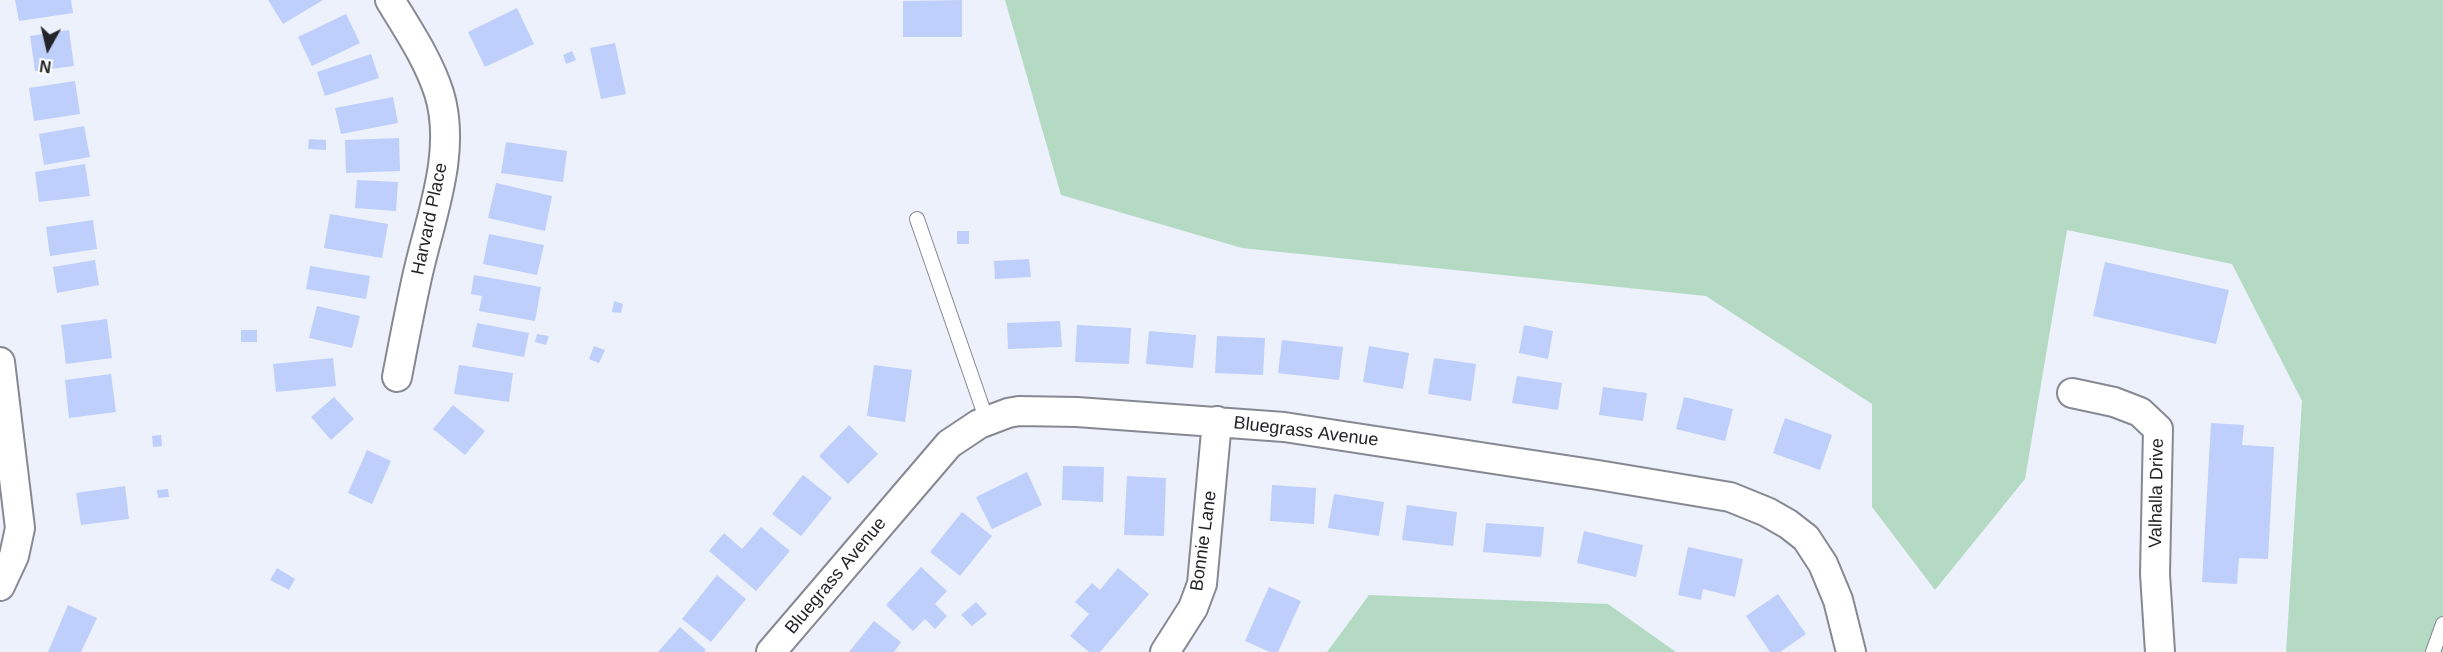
<!DOCTYPE html>
<style>
body{margin:0}
#map{position:relative;width:2443px;height:652px;overflow:hidden;background:#edf1fb;font-family:Helvetica,sans-serif}
canvas{display:block}
.north{position:absolute;left:18px;top:18px;width:60px;height:60px;-webkit-text-stroke:4px #fefefe;paint-order:stroke;rotate:188deg;font-size:16px;font-weight:700;line-height:24px;text-align:center;color:#232427}
.north::after{content:'';display:block;margin:auto;width:21px;height:27px;background:#232427;clip-path:polygon(50% 0,100% 100%,50% 72%,0 100%)}
</style>
<div id="map">
<canvas width="2443" height="652"></canvas>
<div class="north">N</div>
</div>
<script>
const ctx = document.querySelector('canvas').getContext('2d');
ctx.lineJoin = 'round';
function fill(path, color) {
  ctx.fillStyle = color;
  ctx.fill(path, 'evenodd');
}
function stroke(path, color, width, dash) {
  ctx.strokeStyle = color;
  ctx.lineWidth = width;
  ctx.lineCap = dash ? 'butt' : 'round';
  ctx.setLineDash(dash || []);
  ctx.stroke(path);
}
function write(font, color, halo, rows, align = 'center') {
  ctx.font = font + ' Helvetica,sans-serif';
  ctx.lineWidth = 5;
  ctx.setLineDash([]);
  ctx.textBaseline = 'middle';
  ctx.strokeStyle = halo;
  ctx.fillStyle = color;
  for (const [text, x, y, turn = 0] of rows) {
    ctx.save();
    ctx.translate(x, y);
    ctx.rotate((+turn || 0) * Math.PI / 180);
    ctx.textAlign = isNaN(turn) ? turn : align;
    if (halo) ctx.strokeText(text, 0, 0);
    ctx.fillText(text, 0, 0);
    ctx.restore();
  }
}
fill(new Path2D(`
 M1005,0H2443V652H2286L2302,401L2232,264L2067,230L2025,479L1935,590L1872,507V404L1706,296L1242,248L1061,195Z
 M1369,595L1608,604L1676,652H1327Z`), '#b4dac4');
fill(new Path2D(`
 M15,0H71L73,13L19,21Z
 M268,0H323L283,24Z
 M962,0V37H903V1Z
 M517,8L534,44L485,67L468,32Z
 M346,14L360,43L312,66L298,37Z
 M69,30L74,66L35,71L30,36Z
 M615,43L626,94L601,99L590,48Z
 M572,51L576,60L566,64L563,55Z
 M371,54L379,78L325,96L317,72Z
 M75,81L80,114L34,121L29,88Z
 M393,97L398,123L341,134L335,108Z
 M84,126L90,157L44,165L39,134Z
 M399,138L400,171L346,173L345,140Z
 M309,139L326,140V150L308,149Z
 M506,142L567,151L563,182L501,173Z
 M85,164L90,196L39,202L35,172Z
 M357,180L398,182L396,211L355,208Z
 M496,183L552,196L545,231L488,218Z
 M330,214L388,224L382,258L324,248Z
 M93,220L97,249L50,256L46,227Z
 M957,231H969V244H957Z
 M489,234L544,245L537,275L483,264Z
 M1029,259L1031,277L995,279L994,261Z
 M95,260L99,285L57,293L53,267Z
 M2105,262L2229,290L2216,344L2093,316Z
 M310,266L370,276L366,299L306,289Z
 M474,275L541,287L535,321L479,311L482,296L471,294Z
 M614,301L623,304L621,313L612,312Z
 M317,306L360,316L352,348L309,338Z
 M107,319L112,358L66,364L61,325Z
 M1060,321L1062,347L1008,349L1007,323Z
 M477,323L529,333L524,357L472,347Z
 M1077,325L1131,328L1129,364L1075,362Z
 M1524,325L1553,331L1548,359L1519,353Z
 M241,330H257V342H241Z
 M1149,331L1196,335L1193,368L1146,364Z
 M537,334L549,336L546,345L535,342Z
 M1217,336L1265,338L1263,375L1215,373Z
 M1282,340L1343,347L1339,380L1278,373Z
 M594,346L605,350L599,363L589,359Z
 M1369,346L1409,353L1403,389L1363,382Z
 M333,358L336,386L276,392L273,364Z
 M1434,358L1476,364L1471,401L1428,394Z
 M459,365L513,373L509,402L454,394Z
 M874,365L912,370L905,422L867,416Z
 M111,374L116,412L69,418L65,380Z
 M1517,376L1562,383L1558,410L1512,403Z
 M1603,387L1647,393L1643,421L1599,415Z
 M334,397L354,419L331,440L311,417Z
 M1684,397L1733,409L1725,441L1676,429Z
 M453,405L485,431L465,455L433,429Z
 M1785,418L1832,435L1820,470L1773,453Z
 M2211,423L2244,425L2242,445L2274,447L2268,559L2239,558L2237,584L2202,582Z
 M849,425L878,454L848,484L819,456Z
 M161,435L162,446L153,447L152,436Z
 M367,450L391,461L372,504L348,493Z
 M1063,466L1104,467L1103,502L1062,500Z
 M1027,472L1042,505L992,529L976,497Z
 M803,475L832,498L801,536L772,514Z
 M1127,476L1166,478L1164,536L1124,535Z
 M1272,485L1316,488L1314,524L1270,521Z
 M125,486L129,519L81,525L76,493Z
 M168,489L169,497L158,498L157,490Z
 M1334,494L1384,502L1379,536L1328,528Z
 M1407,505L1457,512L1453,546L1402,540Z
 M962,512L992,536L960,576L930,552Z
 M1486,523L1544,527L1541,557L1483,552Z
 M761,527L790,551L756,591L709,551L724,533L742,549Z
 M1584,531L1643,545L1636,577L1577,563Z
 M1688,547L1743,559L1735,597L1703,589L1701,600L1678,595Z
 M921,567L947,591L935,604L947,616L935,629L925,619L913,631L886,605Z
 M277,568L295,579L289,590L270,580Z
 M1118,568L1149,594L1100,652H1089L1070,636L1089,614L1075,602L1092,583L1100,590Z
 M717,575L746,599L711,642L682,619Z
 M1269,587L1301,601L1278,652H1270L1245,641Z
 M1778,594L1806,634L1780,652H1770L1746,616Z
 M976,602L987,614L972,626L961,615Z
 M68,605L97,618L81,652H48Z
 M874,621L901,642L894,652H849Z
 M680,627L706,650L704,652H658Z`), '#bfcffb');
const service = new Path2D(`
 M917,219L987,421
 M2433,652L2443,624`);
const minor = new Path2D(`
 M390,0C408,30 428,59 439,93C458,154 428,223 416,282C409,314 403,346 397,377
 M0,362L20,528L14,556L0,586
 M2072,393L2114,402L2140,412L2158,429L2155,574L2160,652
 M771,652L949,444L979,424L1008,413L1019,411L1077,412L1284,427L1598,475L1730,497L1767,512L1788,524L1806,538L1823,564L1838,600L1851,652
 M1165,652L1193,608L1202,584L1217,421`);
stroke(service, '#868992', 16);
stroke(minor, '#868992', 32);
stroke(service, '#fff', 14);
stroke(minor, '#fff', 28);
write('18px', '#232427', '#fefefe', [
 ["Harvard Place",430,219,-78],
 ["Bluegrass Avenue",1306,432,7],
 ["Valhalla Drive",2157,493,-89],
 ["Bonnie Lane",1204,541,-82],
 ["Bluegrass Avenue",836,576,-50]
]);
</script>
